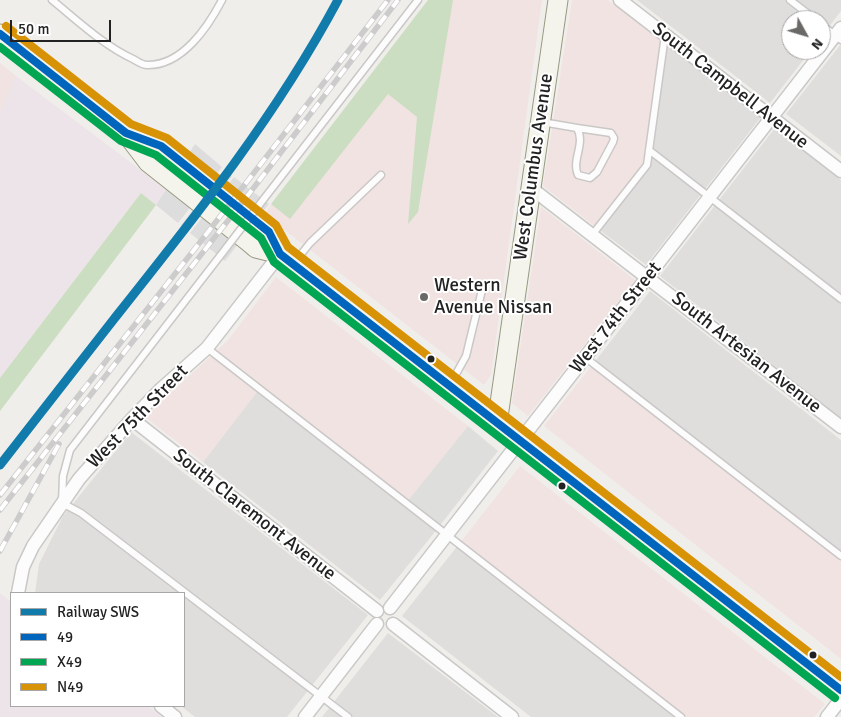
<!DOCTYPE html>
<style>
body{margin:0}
#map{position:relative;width:841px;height:717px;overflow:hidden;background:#f0eeeb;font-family:Signika,sans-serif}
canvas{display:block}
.legend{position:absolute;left:10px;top:592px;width:175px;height:115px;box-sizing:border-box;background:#fff;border:1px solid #a7a7a7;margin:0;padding:6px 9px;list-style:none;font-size:15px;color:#222}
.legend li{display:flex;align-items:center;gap:10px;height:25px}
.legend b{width:25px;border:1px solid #a7a7a7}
.north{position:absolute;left:781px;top:10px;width:50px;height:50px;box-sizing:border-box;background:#fff;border:1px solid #a7a7a7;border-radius:50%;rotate:129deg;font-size:14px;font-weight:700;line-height:20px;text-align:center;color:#222}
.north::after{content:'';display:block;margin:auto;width:18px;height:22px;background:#6a6968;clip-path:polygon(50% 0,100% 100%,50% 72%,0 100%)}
.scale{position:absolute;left:10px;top:20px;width:101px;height:22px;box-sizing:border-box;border:2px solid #222;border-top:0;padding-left:6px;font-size:15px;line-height:18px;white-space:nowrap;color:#222;-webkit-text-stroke:4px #fff;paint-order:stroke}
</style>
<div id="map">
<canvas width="841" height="717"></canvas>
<ul class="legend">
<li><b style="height:6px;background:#117bac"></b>Railway SWS</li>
<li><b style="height:6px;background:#0065bd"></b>49</li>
<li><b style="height:6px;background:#00a651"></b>X49</li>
<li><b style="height:6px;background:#d79205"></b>N49</li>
</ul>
<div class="north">N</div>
<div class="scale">50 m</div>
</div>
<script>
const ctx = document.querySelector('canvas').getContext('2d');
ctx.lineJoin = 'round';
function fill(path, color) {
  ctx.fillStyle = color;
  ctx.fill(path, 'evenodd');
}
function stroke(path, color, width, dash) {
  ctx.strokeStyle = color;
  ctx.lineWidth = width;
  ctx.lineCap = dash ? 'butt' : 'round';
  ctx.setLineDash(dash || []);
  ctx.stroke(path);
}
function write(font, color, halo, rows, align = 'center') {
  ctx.font = font + ' Signika,sans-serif';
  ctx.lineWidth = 4;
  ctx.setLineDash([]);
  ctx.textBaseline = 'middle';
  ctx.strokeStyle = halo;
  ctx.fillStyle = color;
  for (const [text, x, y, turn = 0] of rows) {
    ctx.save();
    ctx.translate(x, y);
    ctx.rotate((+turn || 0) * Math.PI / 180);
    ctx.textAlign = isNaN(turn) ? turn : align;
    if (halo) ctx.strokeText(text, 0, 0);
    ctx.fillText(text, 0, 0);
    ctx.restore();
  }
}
fill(new Path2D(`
 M637,0H841V11L821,37V20H791V50H811L770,103Z
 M664,41L761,117L646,265L597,228Z
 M841,44V156L786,114Z
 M775,128L841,180V418L660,276Z
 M650,291L841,440V556L593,364Z
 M259,389L438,528L380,600L203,462Z
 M131,432L368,615L287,717H195L181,706H184V593H35L39,564L63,516Z
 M459,544L681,717H531L402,616Z
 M388,633L498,717H322Z`), '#dfdedc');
fill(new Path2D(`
 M428,0H542L491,375L484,385L264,214Z
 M572,0H608L664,41L647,165L597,228L543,186Z
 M0,63L16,76L0,112Z
 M541,207L635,280L528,416L512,403Z
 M276,277L468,426L406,503L259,389L203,462L145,417L228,340Z
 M593,364L841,556V659L544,426Z
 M520,466L825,704L814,717H681L459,544Z`), '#f1e3e1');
fill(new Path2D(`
 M16,76L166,189L156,205L141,193L0,378V112Z
 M0,593L11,602V706H148L162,717H0Z`), '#ede4e9');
fill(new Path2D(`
 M468,426L498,451L438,528L406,503Z`), '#dededc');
fill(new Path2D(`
 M428,0H453L418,212L408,224L417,117L388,94L290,219L271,204Z
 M141,193L156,205L0,411V378Z`), '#cbdec1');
fill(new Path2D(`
 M195,144L222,167L178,223L156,205Z
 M224,170L232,176L188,232L181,225Z
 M234,177L269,204L225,261L190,233Z`), '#dedddd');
const service = new Path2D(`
 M52,0C78,21 103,45 133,59C137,61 142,65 147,65C182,66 208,27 222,0
 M790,0L816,20
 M821,24L841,40
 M542,122L577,128C586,144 571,160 578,175L590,178L597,172L613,142L614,138L611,133L577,128
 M649,150L841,299
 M263,200L418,0
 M592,235L647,165L665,35
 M220,256L70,450L63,476L62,503L81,513L348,717
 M294,263L310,243L381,175
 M207,348L681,717
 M586,358L841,556
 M451,383L466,356L482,290`);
const minor = new Path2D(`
 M620,0L841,171
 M531,188L841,427
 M132,419L377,611
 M18,593L23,567L33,546L79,479L132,419L161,389L207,348L280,254
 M390,608L841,28
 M393,624L512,717
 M161,706L175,717
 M305,717L377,624
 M827,717L841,699`);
const secondary = new Path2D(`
 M0,34L126,133L148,162L249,242L256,248L280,254L841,690
 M126,133L161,146L269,232L280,254
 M497,424L558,0`);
stroke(service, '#c9c8c7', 9);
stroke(minor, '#c9c8c7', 15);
stroke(secondary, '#999a82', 21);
stroke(service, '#fdfcfc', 6);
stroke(minor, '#fdfcfc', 12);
stroke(secondary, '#f4f4ed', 19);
const rail = new Path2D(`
 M0,495L201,241L388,0
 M0,510L252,190L398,0
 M0,551L59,444`);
stroke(rail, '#ccc', 5.5);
stroke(rail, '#fff', 4, [11]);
const serviceBridge = new Path2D(`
 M220,256L263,200`);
stroke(serviceBridge, '#c9c8c7', 9, []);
stroke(serviceBridge, '#fdfcfc', 6);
stroke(new Path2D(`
 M0,34L126,133L161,146L269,232L280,254L841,690`), '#0065bd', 8);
stroke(new Path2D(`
 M0,47L121,141L156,155L261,238L274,262L835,698`), '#00a651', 8);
stroke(new Path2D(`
 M6,26L131,124L167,138L276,225L288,247L841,677`), '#d79205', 8);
stroke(new Path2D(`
 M0,465C38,417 76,367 114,319C196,216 276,116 338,0`), '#117bac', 9);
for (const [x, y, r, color] of [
 [424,297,5,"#6a6968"],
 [431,359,4.5,"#222"],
 [562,486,4.5,"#222"],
 [813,655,4.5,"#222"]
]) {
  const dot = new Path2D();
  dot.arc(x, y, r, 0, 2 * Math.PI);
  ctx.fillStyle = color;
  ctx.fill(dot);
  stroke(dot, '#fff', 2);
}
write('19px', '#222', '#fff', [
 ["South Campbell Avenue",730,86,38],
 ["West Columbus Avenue",534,167,-82],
 ["West 74th Street",616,318,-52],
 ["South Artesian Avenue",746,353,38],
 ["West 75th Street",138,417,-46],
 ["South Claremont Avenue",254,515,38]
]);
write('19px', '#222', '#fff', [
 ["Western",434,286],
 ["Avenue Nissan",434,308]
], 'left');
</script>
